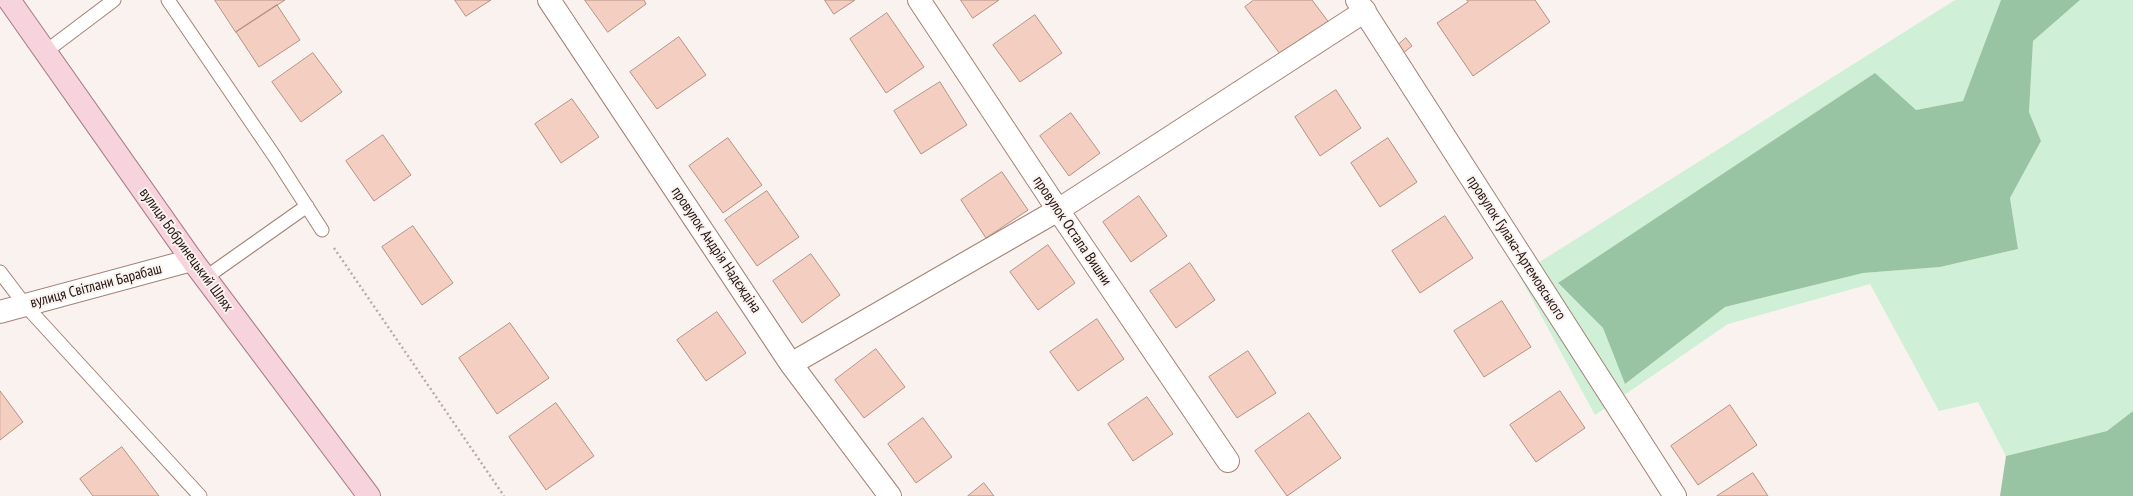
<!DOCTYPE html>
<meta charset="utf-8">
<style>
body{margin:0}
canvas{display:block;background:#faf2ef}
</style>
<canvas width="2133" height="496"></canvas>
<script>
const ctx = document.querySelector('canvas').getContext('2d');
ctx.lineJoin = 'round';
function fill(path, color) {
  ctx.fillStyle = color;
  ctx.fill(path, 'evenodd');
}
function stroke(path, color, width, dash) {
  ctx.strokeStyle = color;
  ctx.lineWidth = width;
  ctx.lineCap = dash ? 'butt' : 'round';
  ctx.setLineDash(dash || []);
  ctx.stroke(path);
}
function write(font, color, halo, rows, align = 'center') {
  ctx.font = font + ' "PT Sans Narrow",sans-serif';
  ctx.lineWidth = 4;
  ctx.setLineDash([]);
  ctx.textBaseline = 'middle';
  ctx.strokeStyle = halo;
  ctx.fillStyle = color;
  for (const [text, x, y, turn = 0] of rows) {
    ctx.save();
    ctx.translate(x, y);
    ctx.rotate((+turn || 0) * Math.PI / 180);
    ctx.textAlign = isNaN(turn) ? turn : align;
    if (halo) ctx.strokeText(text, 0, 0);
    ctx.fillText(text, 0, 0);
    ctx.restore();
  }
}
fill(new Path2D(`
 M1955,0H2001L1964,101L1916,110L1558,284L1603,328L1625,384L1725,307L1863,273L1940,267L2018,249L2010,198L2041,141L2029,112L2033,41L2080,0H2133V411L2107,431L2006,456L1978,402L1939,411L1870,284L1728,324L1595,415L1519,275Z`), '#cfefd6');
fill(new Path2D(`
 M2001,0H2080L2033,41L2029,112L2041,141L2010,198L2018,249L1940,267L1863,273L1725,307L1625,384L1603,328L1558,283L1875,73L1916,110L1963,101Z
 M2133,411V496H2000L2006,456L2107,431Z`), '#99c4a4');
const building = new Path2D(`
 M215,0H285L236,32Z
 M455,0H491L466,16Z
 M585,0H644L646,4L608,32Z
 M825,0H855L834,14Z
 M961,0H999L973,18Z
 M1254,0H1312L1330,24L1283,58L1245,7Z
 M1467,0H1535L1550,22L1473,76L1437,23L1468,2Z
 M277,5L300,40L259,67L236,32Z
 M887,13L924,67L886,93L850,39Z
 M1035,15L1062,53L1020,82L993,45Z
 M679,37L706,75L657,109L630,72Z
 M1406,38L1412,46L1403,53L1397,46Z
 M313,53L342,92L301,122L272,82Z
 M940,82L967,125L921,154L894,111Z
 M1336,90L1361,128L1320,156L1295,117Z
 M572,99L599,137L561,163L535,124Z
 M1071,113L1100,153L1069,176L1040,136Z
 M383,135L411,175L374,201L346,161Z
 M728,138L762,185L723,213L689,166Z
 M1388,138L1417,182L1380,207L1351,163Z
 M1002,172L1028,210L986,238L961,200Z
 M767,191L799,237L757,266L725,220Z
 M1139,196L1167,236L1131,262L1103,222Z
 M1445,216L1473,258L1420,293L1392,251Z
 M413,226L453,283L422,305L382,247Z
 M1048,245L1075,283L1038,310L1010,272Z
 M811,254L840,295L802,323L773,281Z
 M1190,263L1215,300L1176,328L1150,291Z
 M1502,301L1531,347L1484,377L1454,331Z
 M717,312L746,353L706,381L677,340Z
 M1097,319L1124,359L1078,391L1050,352Z
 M510,323L549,378L497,414L459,358Z
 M876,349L905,387L864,418L835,380Z
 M1248,351L1276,393L1237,418L1209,377Z
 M0,391L23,422L0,440Z
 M1560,391L1585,428L1536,462L1510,425Z
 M1147,397L1173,434L1133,461L1108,424Z
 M556,403L594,456L546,490L509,437Z
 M1730,405L1757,445L1698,485L1671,446Z
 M1309,413L1341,458L1287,496L1255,451Z
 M923,418L952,457L916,483L888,444Z
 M122,447L159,496H93L80,479Z
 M1753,473L1768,496H1717Z
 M984,483L994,496H968Z`);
fill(building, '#f4cec0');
stroke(building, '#b49184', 1);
const service = new Path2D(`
 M168,0L275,157L322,230
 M45,52L114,0
 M0,272L25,305L200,496
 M205,278L307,206`);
const minor = new Path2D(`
 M549,0L791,364L890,496
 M919,0L1058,210L1228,461
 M1357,0L1675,496
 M791,364L1058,210L1365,11`);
const tertiary = new Path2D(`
 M0,312L192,260`);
const primary = new Path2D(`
 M9,0L192,260L369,496`);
stroke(service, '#a48275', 15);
stroke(minor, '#a48275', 24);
stroke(tertiary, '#a48275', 24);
stroke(primary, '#a87d86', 24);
stroke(new Path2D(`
 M334,248L504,496`), '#b5aba8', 2.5, [2, 3]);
stroke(service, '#fff', 13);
stroke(minor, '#fff', 22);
stroke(tertiary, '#fff', 22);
stroke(primary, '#f7d3dd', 22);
write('15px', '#20130f', '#faf2ef', [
 ["провулок Остапа Вишни",1072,231,56],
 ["провулок Гулака-Артемовського",1516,248,57],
 ["вулиця Бобринецький Шлях",186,250,54],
 ["провулок Андрія Надєждіна",716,250,56],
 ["вулиця Світлани Барабаш",96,286,-15]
]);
</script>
